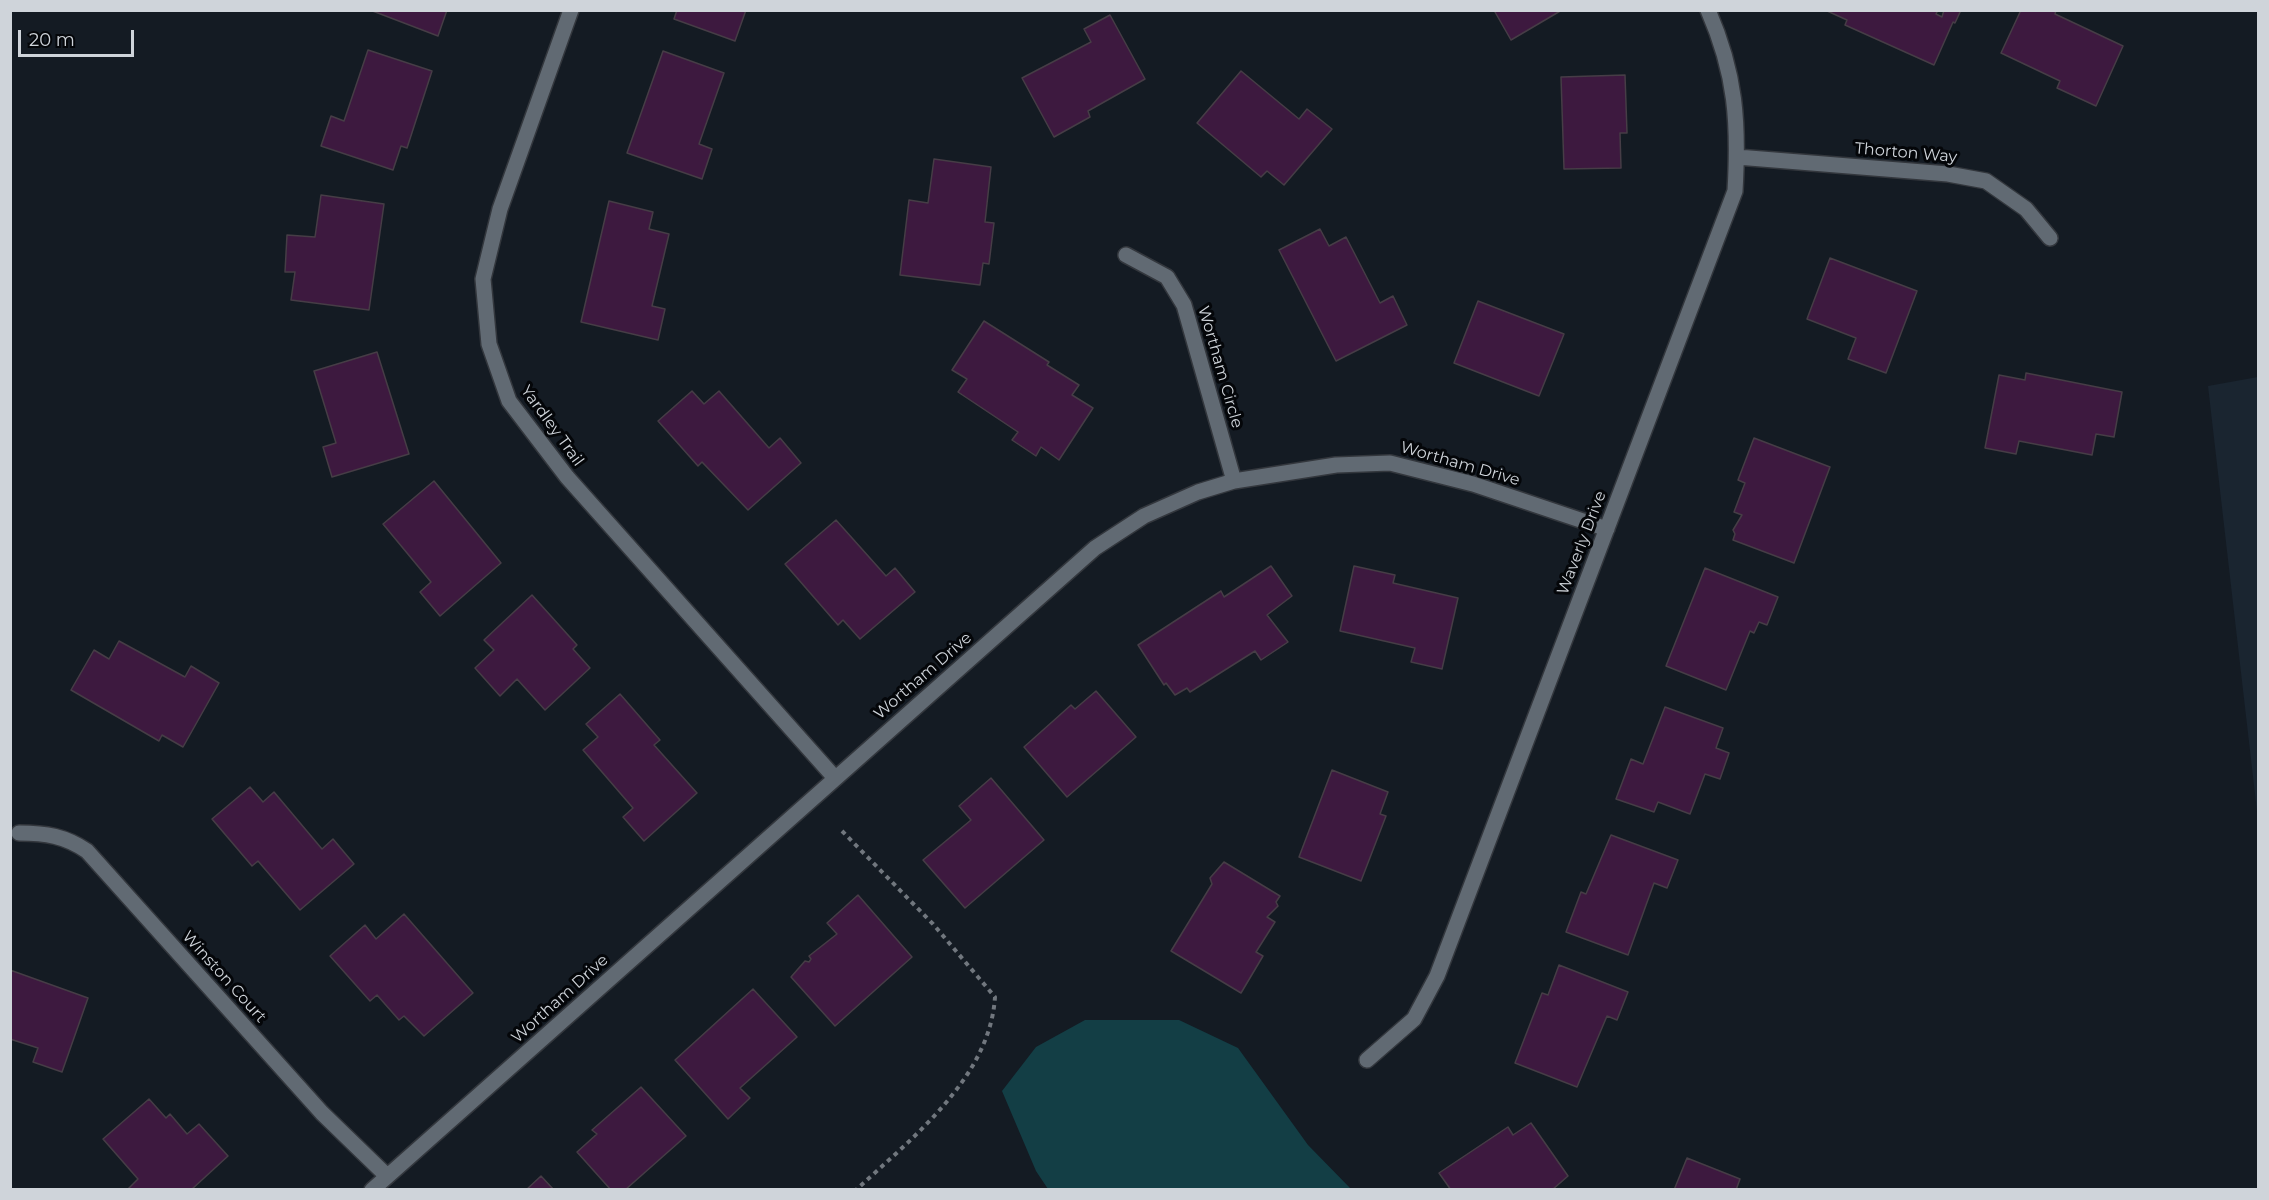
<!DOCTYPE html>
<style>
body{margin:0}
#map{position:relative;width:2269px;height:1200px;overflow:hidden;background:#141b23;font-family:Montserrat,sans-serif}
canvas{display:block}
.frame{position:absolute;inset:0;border:12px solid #cfd4da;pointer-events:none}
.scale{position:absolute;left:18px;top:30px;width:116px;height:27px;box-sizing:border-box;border:3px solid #cfd4da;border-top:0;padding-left:8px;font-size:18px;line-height:21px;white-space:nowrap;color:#cfd4da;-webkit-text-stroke:4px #040609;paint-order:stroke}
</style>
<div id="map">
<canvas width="2269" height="1200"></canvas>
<div class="frame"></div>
<div class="scale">20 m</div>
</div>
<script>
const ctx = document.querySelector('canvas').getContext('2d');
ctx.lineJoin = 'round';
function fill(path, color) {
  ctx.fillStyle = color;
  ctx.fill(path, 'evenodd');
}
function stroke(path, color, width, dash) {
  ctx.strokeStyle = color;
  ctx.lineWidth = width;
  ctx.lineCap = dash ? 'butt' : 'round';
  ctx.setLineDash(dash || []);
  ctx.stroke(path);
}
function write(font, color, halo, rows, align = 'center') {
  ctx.font = font + ' Montserrat,sans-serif';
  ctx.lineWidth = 6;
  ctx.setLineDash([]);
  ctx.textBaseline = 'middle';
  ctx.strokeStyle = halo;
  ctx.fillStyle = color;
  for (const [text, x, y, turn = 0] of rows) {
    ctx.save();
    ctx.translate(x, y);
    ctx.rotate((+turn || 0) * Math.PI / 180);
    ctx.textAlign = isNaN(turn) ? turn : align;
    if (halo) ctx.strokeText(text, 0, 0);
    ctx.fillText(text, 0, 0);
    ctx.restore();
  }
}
fill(new Path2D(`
 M2258,377V820L2208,386Z`), '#1a2530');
fill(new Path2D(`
 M1085,1020H1179L1238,1048L1308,1145L1351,1189H1048L1036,1171L1002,1091L1036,1047Z`), '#133e45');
const building = new Path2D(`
 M370,10H447L438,36Z
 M677,10H746L735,41L674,19Z
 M1497,10H1562L1511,40L1495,12Z
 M1825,10H1938L1936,14L1942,17L1944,10H1961L1955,23L1953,22L1934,65L1845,25L1847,20Z
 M2021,10H2056L2055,14L2123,46L2096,106L2057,88L2060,81L2001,53Z
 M1110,15L1145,79L1088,111L1090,117L1054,137L1022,78L1091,42L1084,29Z
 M368,50L432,71L407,148L401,146L393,170L321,146L331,116L344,121Z
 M663,51L724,73L699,144L712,149L702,179L627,153Z
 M1241,71L1299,119L1307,109L1332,129L1284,185L1267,171L1261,177L1197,123Z
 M1625,75L1627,133H1620L1621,168L1564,169L1561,77Z
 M934,159L991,167L985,222L994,223L989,264L983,263L980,285L900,275L909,200L928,203Z
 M321,195L384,204L369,310L291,300L295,272H285L287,235L315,237Z
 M609,201L653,212L649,229L669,234L652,306L665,309L658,340L581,322Z
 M1320,229L1329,246L1346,237L1380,303L1393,296L1407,325L1336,361L1279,250Z
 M1830,258L1917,291L1886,373L1848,359L1856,338L1807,319Z
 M1478,301L1564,334L1539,396L1454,363Z
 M984,321L1049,362L1047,365L1079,385L1072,395L1093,408L1059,460L1041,447L1036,456L1012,440L1018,432L958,392L967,379L952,370Z
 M377,352L409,454L332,477L323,447L336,443L314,371Z
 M2026,373L2122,392L2114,437L2096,434L2092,455L2019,441L2016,454L1985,448L1999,375L2025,380Z
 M692,391L704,404L719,391L769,448L780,438L801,463L748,510L702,462L698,466L658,421Z
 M1754,438L1830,467L1794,563L1733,540L1735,534L1733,530L1742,515L1734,512L1745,483L1738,480Z
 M434,481L501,563L440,616L420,592L431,582L383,524Z
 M836,520L886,576L895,568L915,592L860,639L843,620L838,625L785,564Z
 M1271,566L1292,596L1267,615L1288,642L1261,660L1255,651L1190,692L1187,688L1175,695L1166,683L1164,685L1138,645L1221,591L1224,597Z
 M1354,566L1395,575L1393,583L1458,598L1442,669L1411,662L1415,648L1340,631Z
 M1705,568L1778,597L1767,625L1759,622L1754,633L1750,631L1726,690L1666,666Z
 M532,595L577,645L573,649L590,668L545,710L517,679L500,696L475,668L494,650L484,640Z
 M119,641L185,677L191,666L219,683L183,747L162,735L159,741L71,690L94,650L109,659Z
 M1096,691L1136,737L1067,797L1024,747L1071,705L1075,709Z
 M620,694L660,740L654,745L697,793L644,841L623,817L633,808L583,750L598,737L586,724Z
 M1665,707L1723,728L1716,748L1729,753L1720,779L1705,774L1690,814L1658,802L1654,812L1616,799L1631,759L1643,764Z
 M1332,770L1388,792L1380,814L1386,816L1361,881L1299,857Z
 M991,778L1044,840L965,908L923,860L971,820L959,806Z
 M250,787L263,802L274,792L322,849L333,839L354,864L300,910L258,861L252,866L212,819Z
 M1611,835L1678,860L1667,888L1654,883L1628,955L1566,932L1581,892L1586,894Z
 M1224,862L1280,896L1276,902L1278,906L1267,917L1275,922L1256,952L1263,956L1241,993L1171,951L1212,884L1210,878Z
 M858,895L912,957L835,1026L791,977L805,961L809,962L811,959L809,956L837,934L827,923Z
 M404,914L473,993L424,1036L404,1016L399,1020L377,995L370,1001L330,956L365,925L376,939Z
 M1559,965L1628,992L1617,1020L1607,1016L1577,1087L1515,1063L1542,993L1548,995Z
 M10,970L88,998L62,1072L33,1062L38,1048L10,1039Z
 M753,989L797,1037L740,1088L750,1098L728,1119L675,1060Z
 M641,1087L686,1136L625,1190H611L577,1152L597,1134L592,1130Z
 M149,1099L166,1118L170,1114L187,1134L199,1124L228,1156L191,1190H127L138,1179L103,1139Z
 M1531,1123L1568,1176L1552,1190H1451L1439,1173L1508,1127L1513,1135Z
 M1687,1158L1740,1179L1736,1190H1674Z
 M541,1176L554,1190H526Z`);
fill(building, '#3d193f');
stroke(building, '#463d46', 1.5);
const minor = new Path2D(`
 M571,10L500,209L483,279L489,344L509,401L567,477L835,778
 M1737,157L1948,174L1986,181L2026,209L2050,238
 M1126,255L1167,277L1184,305L1234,481
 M19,833C46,833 65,836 87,851L322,1113L387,1176
 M1367,1060L1414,1019L1437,976L1735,191C1739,123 1736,74 1708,10
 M372,1190L1095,548L1144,516L1198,492L1234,481L1336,465L1390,463L1473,484L1607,529`);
stroke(minor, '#33373d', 18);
stroke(new Path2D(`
 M842,831L933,924L995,997C990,1078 911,1139 856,1190`), '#71777e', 4, [4.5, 4.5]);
stroke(minor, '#616a73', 15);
write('16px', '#cfd4da', '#040609', [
 ["Thorton Way",1906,153,5],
 ["Wortham Circle",1220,367,74],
 ["Yardley Trail",552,426,54],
 ["Wortham Drive",1460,464,16],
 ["Waverly Drive",1582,543,-69],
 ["Wortham Drive",923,676,-41],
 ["Winston Court",224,977,48],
 ["Wortham Drive",560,999,-42]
]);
</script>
